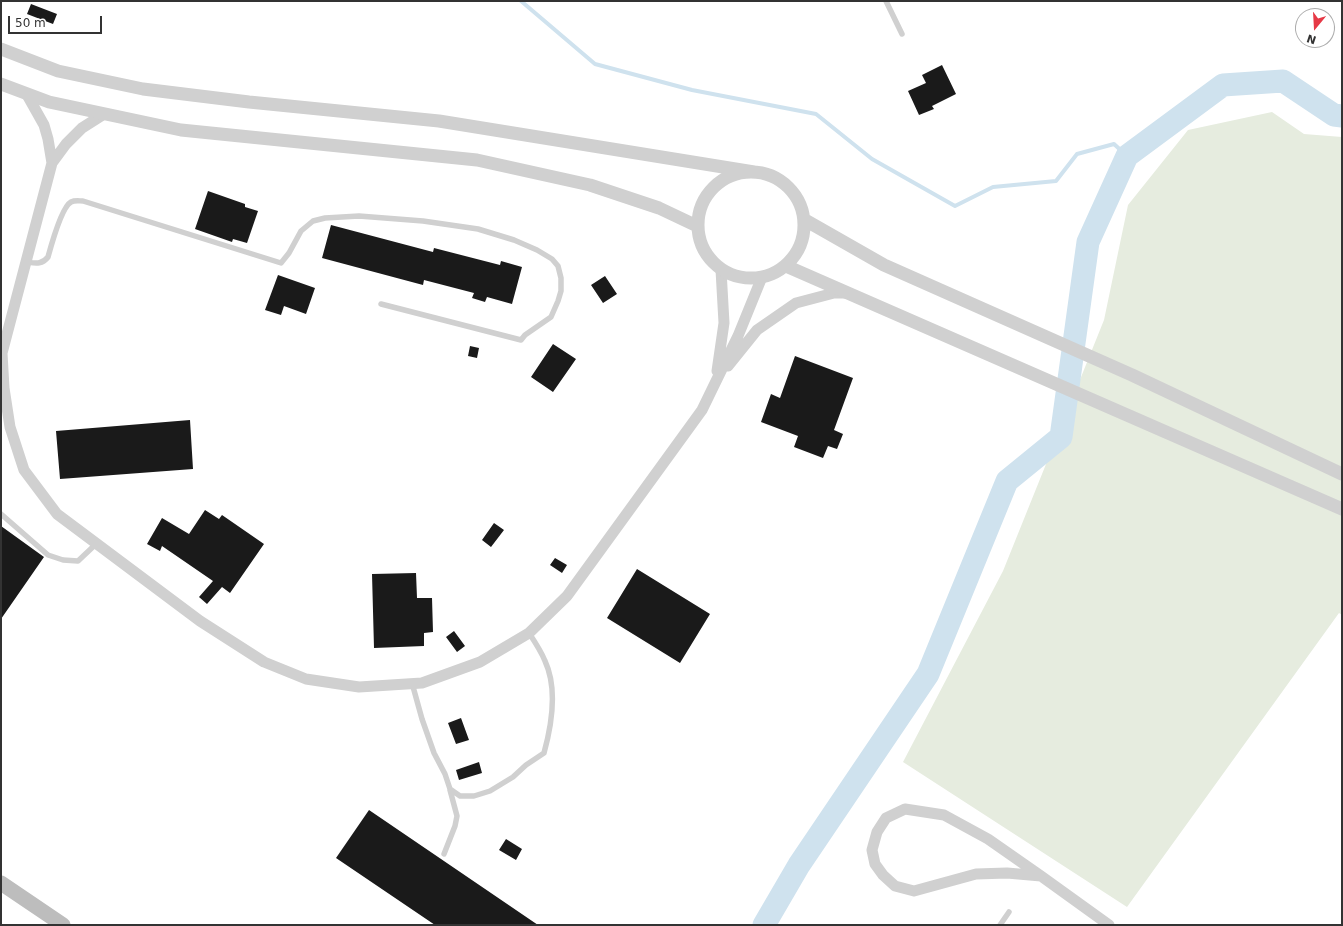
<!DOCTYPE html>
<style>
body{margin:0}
#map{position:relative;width:1343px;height:926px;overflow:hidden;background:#fff;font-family:"DejaVu Sans",sans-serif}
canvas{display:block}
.frame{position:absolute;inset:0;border:2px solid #333;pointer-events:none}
.north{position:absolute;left:1295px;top:8px;width:40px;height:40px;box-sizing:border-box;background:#fff;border:1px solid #adadad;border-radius:50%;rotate:198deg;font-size:11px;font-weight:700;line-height:16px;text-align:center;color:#333}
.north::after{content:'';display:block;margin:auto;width:14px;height:18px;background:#e63946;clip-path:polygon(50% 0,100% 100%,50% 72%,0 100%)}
.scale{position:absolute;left:8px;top:16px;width:94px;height:18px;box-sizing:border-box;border:2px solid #333;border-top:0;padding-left:5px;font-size:12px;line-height:14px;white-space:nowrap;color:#333;-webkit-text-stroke:3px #fff;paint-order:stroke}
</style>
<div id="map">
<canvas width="1343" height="926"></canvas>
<div class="frame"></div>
<div class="north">N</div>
<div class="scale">50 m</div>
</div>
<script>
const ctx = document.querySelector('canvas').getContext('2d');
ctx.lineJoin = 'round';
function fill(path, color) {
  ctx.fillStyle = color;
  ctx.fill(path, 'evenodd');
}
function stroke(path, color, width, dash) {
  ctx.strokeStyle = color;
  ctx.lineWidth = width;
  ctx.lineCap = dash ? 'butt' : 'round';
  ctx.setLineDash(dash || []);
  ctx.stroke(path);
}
fill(new Path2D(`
 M1272,112L1304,134L1342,137V615L1339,613L1127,907L903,762L1003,571L1104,320L1128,205L1188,130Z`), '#e6ecdf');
stroke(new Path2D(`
 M521,1L595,64L692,90L816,114L872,159L955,206L993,187L1056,181L1077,154L1114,144L1127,156`), '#cfe2ee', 4);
stroke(new Path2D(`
 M764,925L799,865L928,674L1007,481L1061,437L1088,242L1127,156L1223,85L1283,81L1334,115L1342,116`), '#cfe2ee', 23);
fill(new Path2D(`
 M31,4L57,14L53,24L27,14Z
 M942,65L956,94L932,106L934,109L919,115L908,91L926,83L922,75Z
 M208,191L245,204V207L258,211L247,243L233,239L232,242L195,229Z
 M331,225L433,252L434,248L500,265L501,261L522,267L512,304L487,297L485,302L472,298L474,293L424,280L423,285L322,258Z
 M278,275L315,288L306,314L284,306L281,315L265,310Z
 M605,276L617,294L603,303L591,285Z
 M553,344L576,359L553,392L531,377Z
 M470,346L479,348L477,358L468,356Z
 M795,356L853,378L834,430L843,434L837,449L828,446L823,458L794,447L798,436L761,422L771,394L780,398Z
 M190,420L193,469L60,479L56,431Z
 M205,510L219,519L222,515L264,544L230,593L222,587L207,604L199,597L213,581L162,546L160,551L147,544L162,518L189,534Z
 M494,523L504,530L491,547L482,540Z
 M1,526L44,557L1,619Z
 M555,558L567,565L562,573L550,565Z
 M637,569L710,614L680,663L607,618Z
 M416,573L417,598H432L433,632L424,633V646L374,648L372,574Z
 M454,631L465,646L457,652L446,637Z
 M461,718L469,740L456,744L448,723Z
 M479,762L482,773L459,780L456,770Z
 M369,810L538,925H435L336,858Z
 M506,839L522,849L516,860L499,850Z`), '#1a1a1a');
stroke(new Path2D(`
 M886,1L902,34
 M26,262C35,263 42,265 48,257C51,246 62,207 71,202C75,200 79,201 83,201L281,263L289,253L301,231L313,221L325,218L359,216L423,221L478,229L514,240L537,250L552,259L558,266L561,278V291L558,301L551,317L525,335L521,340L381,304
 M1,514L48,555L63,560L78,561L96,544
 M412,683L422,719L434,753L445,774L450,789L460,796H474L490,791L513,777L526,765L544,753C552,724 558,689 545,661C541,651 535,642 529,633
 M444,854L455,826L457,816L450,790
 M1000,925L1009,912`), '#d0d0d0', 5.5);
stroke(new Path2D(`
 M26,93L44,125L48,139L52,163
 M104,114L82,128L66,144L52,163L2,353L4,388L10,427L24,470L57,514L200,621L264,662L306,679L359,687L422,683L480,662L529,633L567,596L702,410L738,336L762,277
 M728,366L757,330L796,303L834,293H847
 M717,371L724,323L721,270
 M1041,876L1007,873L976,874L914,891L895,886L883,875L875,864L872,850L877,832L886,818L905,809L944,815L988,839L1041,876L1109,925`), '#d0d0d0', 11);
stroke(new Path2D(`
 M1,49L58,71L143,89L249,102L439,121L754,172
 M1,84L49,102L181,130L477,160L590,185L659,208L697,226
 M698 225a53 53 0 1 1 106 0a53 53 0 1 1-106 0Z
 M805,220L884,265L1132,375L1342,474
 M786,266L1342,509`), '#d0d0d0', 13);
stroke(new Path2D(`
 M1,883L63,925`), '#bdbdbd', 15);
</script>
